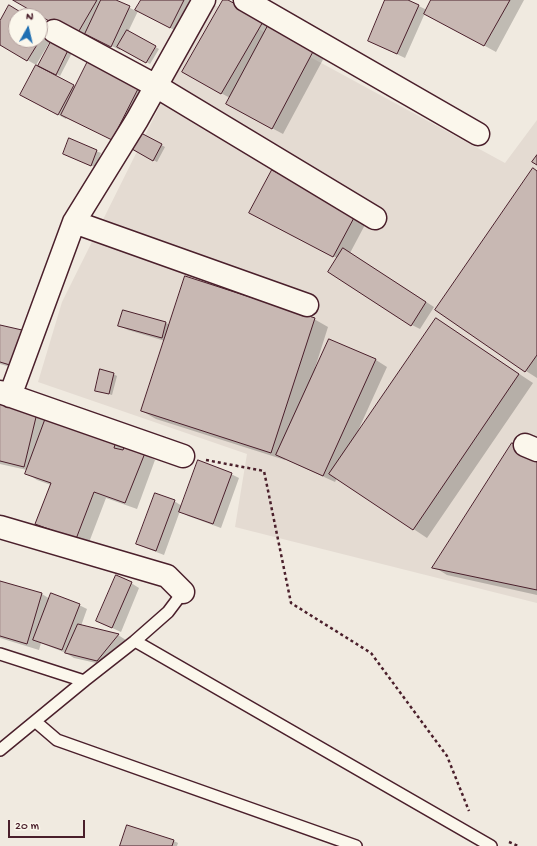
<!DOCTYPE html>
<style>
body{margin:0}
#map{position:relative;width:537px;height:846px;overflow:hidden;background:#f0eae0;font-family:"Gochi Hand",sans-serif}
canvas{display:block}
.north{position:absolute;left:8px;top:8px;width:40px;height:40px;box-sizing:border-box;background:#fbf7ec;border:1px solid #b4a19f;border-radius:50%;rotate:8deg;font-size:11px;font-weight:700;line-height:16px;text-align:center;color:#4a1f2b}
.north::after{content:'';display:block;margin:auto;width:14px;height:18px;background:#1f6fb2;clip-path:polygon(50% 0,100% 100%,50% 72%,0 100%)}
.scale{position:absolute;left:8px;top:820px;width:77px;height:18px;box-sizing:border-box;border:2px solid #4a1f2b;border-top:0;padding-left:5px;font-size:12px;line-height:14px;white-space:nowrap;color:#4a1f2b;-webkit-text-stroke:3px #fbf7ec;paint-order:stroke}
</style>
<div id="map">
<canvas width="537" height="846"></canvas>
<div class="north">N</div>
<div class="scale">20 m</div>
</div>
<script>
const ctx = document.querySelector('canvas').getContext('2d');
ctx.lineJoin = 'round';
function fill(path, color) {
  ctx.fillStyle = color;
  ctx.fill(path, 'evenodd');
}
function stroke(path, color, width, dash) {
  ctx.strokeStyle = color;
  ctx.lineWidth = width;
  ctx.lineCap = dash ? 'butt' : 'round';
  ctx.setLineDash(dash || []);
  ctx.stroke(path);
}
fill(new Path2D(`
 M211,3L505,163L537,120V603L235,527L247,454L38,382L62,302Z`), '#e4dbd2');
fill(new Path2D(`
 M15,0H114L136,11L142,0H195L178,32L138,11L128,32L159,49L150,64L120,48V50L91,36L88,42Z
 M225,0L326,54L283,134L238,110L230,98L183,72Z
 M386,0H406L427,10L433,0H524L496,52L425,13L405,58L369,41Z
 M9,6L26,16H16V40H40V24L55,33L36,65L0,44V23Z
 M55,37L75,47L60,76L40,65Z
 M91,58L152,90L124,146L67,117L66,119L29,99L36,67L76,87Z
 M141,134L165,147L157,162L133,149Z
 M70,140L101,153L95,167L64,154Z
 M272,172L367,221L350,253L434,307L420,329L412,325L337,258L262,219Z
 M537,172V378L526,371Z
 M314,319L328,327L315,368H316L329,340L376,360L387,367L356,435L436,319L533,383L427,538L337,478L335,482L285,459V460L156,419L142,411L165,341L128,330L120,326L166,323L170,325Z
 M0,326L22,331L30,336L21,370L0,364Z
 M113,374L117,376L112,395L96,390Z
 M0,404L37,414L144,454L155,460L137,509L106,498L88,545L48,530L37,524L51,485L37,480L26,473L27,470L0,464Z
 M537,457V595L447,575L434,567Z
 M231,474L239,478L221,528L188,516L180,511L164,555L146,548L138,544L174,501L182,506Z
 M0,582L42,594L50,599L79,605L87,609L81,626L118,635L126,640L105,665L74,658L66,653L41,643L39,650L0,638Z
 M131,583L139,588L121,632L97,621Z
 M127,826L174,841L178,843L177,846H121Z`), '#0003');
const building = new Path2D(`
 M13,0H97L76,36Z
 M101,0H116L130,6L111,47L85,34Z
 M141,0H184L170,28L135,10Z
 M223,0H228L264,20L221,94L182,72Z
 M385,0H408L419,5L397,54L368,41Z
 M431,0H510L484,46L424,14Z
 M9,5L27,16H16V40H40L27,61L0,45V21Z
 M270,22L316,46L272,129L226,104Z
 M40,23L47,28L40,40Z
 M127,30L156,46L146,63L117,47Z
 M54,36L71,44L56,75L38,66Z
 M90,57L141,83L112,140L61,115Z
 M36,65L74,85L58,115L20,95Z
 M141,133L162,144L153,161L132,149Z
 M69,138L97,150L91,166L63,154Z
 M537,155V165L532,162Z
 M533,168L537,171V355L525,372L435,310Z
 M272,170L356,214L333,257L249,213Z
 M343,248L426,302L411,326L328,272Z
 M185,276L315,318L271,453L141,411Z
 M123,310L166,322L162,338L118,326Z
 M436,318L519,374L413,530L329,474Z
 M0,325L22,330L13,366L0,362Z
 M329,339L376,359L323,476L276,455Z
 M100,369L114,373L109,394L95,391Z
 M0,403L37,413L24,467L0,461Z
 M48,412L117,438L114,448L123,450L125,445L145,453L125,503L94,492L76,539L35,524L51,483L25,474Z
 M512,443L537,456V590L432,568Z
 M198,460L232,473L213,524L179,512Z
 M155,493L175,500L156,551L136,544Z
 M116,575L132,582L112,628L96,621Z
 M0,581L42,593L27,644L0,636Z
 M51,593L80,604L62,650L33,640Z
 M78,624L119,634L97,661L65,653Z
 M127,825L174,840L172,846H120Z`);
fill(building, '#c8b8b3');
stroke(building, '#4a1f2b', 1);
const lane = new Path2D(`
 M135,641L168,612L183,592
 M0,654L84,681
 M36,722L57,740L356,846
 M0,750L84,681L135,641L491,846`);
const street = new Path2D(`
 M245,0L478,134
 M54,31L156,86L375,218
 M74,222L307,305
 M0,392L183,456
 M10,396L74,222L137,120L204,0
 M525,445L537,450
 M0,527L167,576L183,592`);
stroke(lane, '#4a1f2b', 14);
stroke(street, '#4a1f2b', 25);
stroke(new Path2D(`
 M206,460L264,471L291,603L371,653L447,756L469,811
 M509,842L518,846`), '#4a1f2b', 2.5, [3, 3]);
stroke(lane, '#fbf7ec', 11);
stroke(street, '#fbf7ec', 22);
</script>
